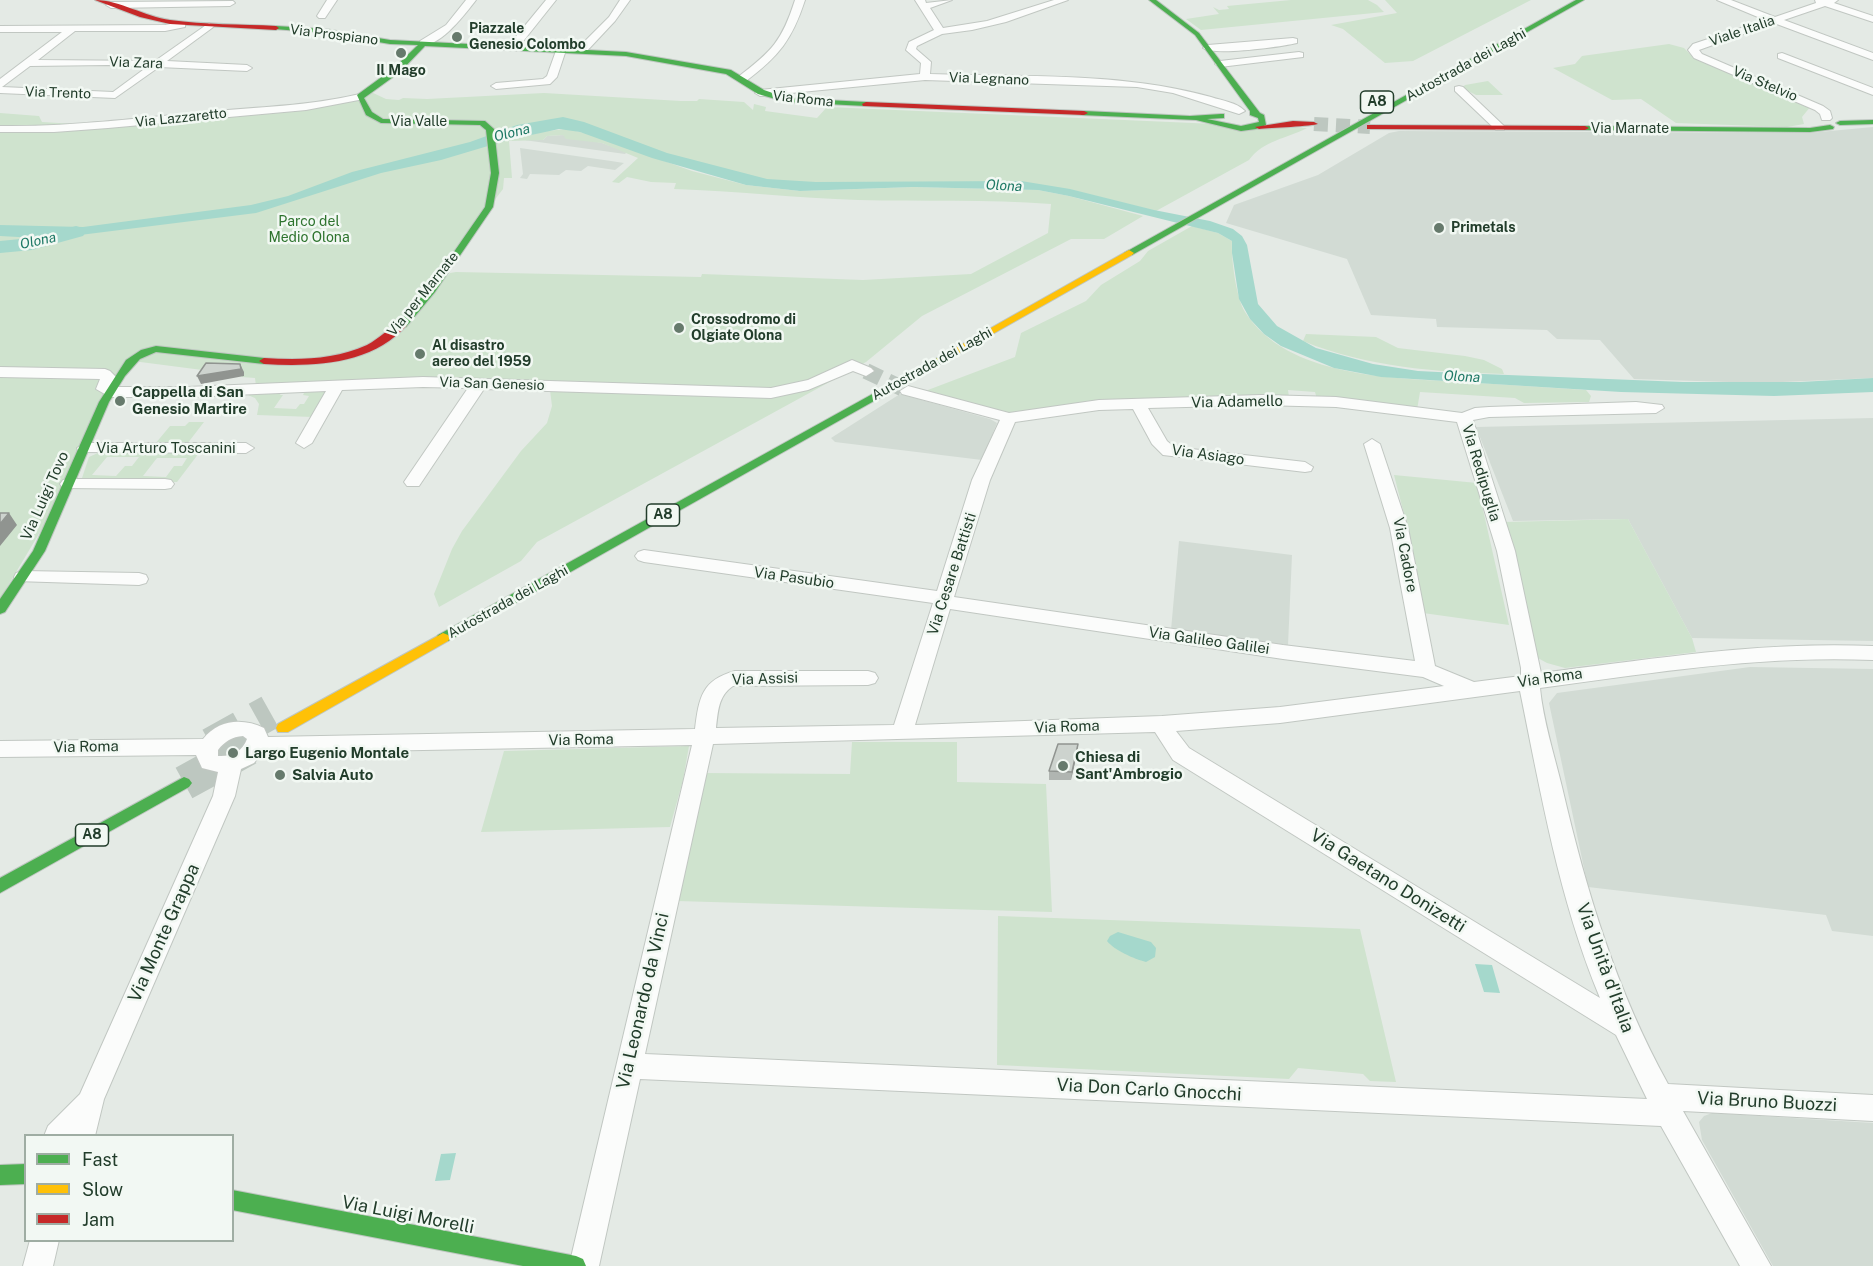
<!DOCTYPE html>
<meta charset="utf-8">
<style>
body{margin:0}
#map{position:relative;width:1873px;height:1266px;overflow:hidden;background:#e4eae5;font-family:"Public Sans",sans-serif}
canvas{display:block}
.legend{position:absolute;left:24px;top:1134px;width:210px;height:108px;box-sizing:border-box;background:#f2f8f3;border:2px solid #9fada3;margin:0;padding:8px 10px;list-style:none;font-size:18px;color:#223d2b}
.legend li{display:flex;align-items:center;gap:12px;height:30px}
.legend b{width:30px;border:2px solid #9fada3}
</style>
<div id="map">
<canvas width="1873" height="1266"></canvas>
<ul class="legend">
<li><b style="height:8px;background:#4caf50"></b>Fast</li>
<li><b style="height:8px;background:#ffc107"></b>Slow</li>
<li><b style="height:8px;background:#c62828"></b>Jam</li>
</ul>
</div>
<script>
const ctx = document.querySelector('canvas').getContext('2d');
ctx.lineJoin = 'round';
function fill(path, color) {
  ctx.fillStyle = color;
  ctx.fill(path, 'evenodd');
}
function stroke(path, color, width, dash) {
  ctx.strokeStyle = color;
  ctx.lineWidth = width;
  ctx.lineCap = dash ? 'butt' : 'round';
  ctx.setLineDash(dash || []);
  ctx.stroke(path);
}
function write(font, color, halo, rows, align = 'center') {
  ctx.font = font + ' "Public Sans",sans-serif';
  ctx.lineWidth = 5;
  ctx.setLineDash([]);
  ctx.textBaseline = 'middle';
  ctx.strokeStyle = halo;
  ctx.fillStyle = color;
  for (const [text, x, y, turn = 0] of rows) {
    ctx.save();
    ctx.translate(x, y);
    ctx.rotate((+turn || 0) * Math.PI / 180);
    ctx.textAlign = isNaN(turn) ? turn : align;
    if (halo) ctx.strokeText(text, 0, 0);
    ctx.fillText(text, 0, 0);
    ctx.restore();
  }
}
fill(new Path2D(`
 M1873,127V378L1760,383L1634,379L1600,340L1557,339L1547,330L1437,327L1436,319L1371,315L1347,259L1226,223L1234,205L1318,175L1389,133L1399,131L1809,133Z
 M563,135L602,143L627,152L625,154L524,140H543L547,136Z
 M520,148L611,161L624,163L615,170L588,166L581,171L566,170L559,175L530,174L527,179L520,178L523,174Z
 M900,394L990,419L997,423L982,460L835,442L831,438Z
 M1873,418V641L1692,638L1628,519L1513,521L1476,427Z
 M1179,541L1292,555L1288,645L1171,630Z
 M1750,667L1873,669V936L1832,931L1826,915L1588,887L1549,703L1557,693Z
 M1712,1113L1873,1123V1266H1773L1702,1140L1699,1122L1704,1116Z`), '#d2dbd4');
fill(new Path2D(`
 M1291,0H1368L1377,5L1384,12L1201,30L1186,19L1219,14L1213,7L1219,10L1229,9L1227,6Z
 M1385,0H1531L1413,61L1385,63L1343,29L1331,25L1397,13Z
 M1669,44L1684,48L1692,56L1811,106L1802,117L1804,124L1787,127L1676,123L1641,99L1612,100L1553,68L1575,64L1582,56Z
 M1488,81L1503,95H1476L1462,88L1465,85Z
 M371,92L386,99L399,100L403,98L427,99L544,93L681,101H697L699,99L744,102L753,110L754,104L766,107L765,111L817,118L827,107L1307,128C1286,139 1264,140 1249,160L1156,211L1026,184L791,186L709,168L564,120L499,142L546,131L567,129L589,134L692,171L746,185L800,191L913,187L1038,190L1069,196L1143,216L1104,239H1071L922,316L866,362L537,542L521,561L439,607L434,594L452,549L462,531L521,451L547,423L552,406L550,390L545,387L256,386L255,378L242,377L241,372L210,371L125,360L49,517L0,599V113L39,116L42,122L75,124L317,105ZM563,135L566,139L602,143L638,158L612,182L619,183L627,177L651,182L676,183L674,189C735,191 797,198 858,200C923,202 987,199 1051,204L1048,233L971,274L863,280L702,274L701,277L456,272L450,273L401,323L503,189L504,178H512L509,141L543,140L547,136Z
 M1192,226L1218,233L1232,241C1231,259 1236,297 1245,312C1287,378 1394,378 1463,382C1504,385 1545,387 1586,390L1591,396L1589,402L1524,403L1515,398L1420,392L1417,410L1317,399L1315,392L1288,390L1289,397L1009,416L920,393L1015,357L1021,333L1086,301L1101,285L1140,261L1148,251Z
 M1306,334L1376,337L1398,348L1465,356L1484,360L1502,369L1504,374C1436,372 1366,367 1303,341Z
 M329,390L313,417L257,415L259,404L255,398L245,394L281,393L280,395H283L274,408L296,409L300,404H304L309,396L303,395L305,391Z
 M189,422H204L187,444H155L170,426H185Z
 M100,452L199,453L177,482L81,481L89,457ZM107,457H139L132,466H125L116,476L92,475ZM157,458H187L182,466H174L166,477L143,476Z
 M1394,475L1477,483L1509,625L1423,613L1405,518Z
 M1628,519L1692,638L1696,652L1565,668L1547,663L1536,657L1504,522Z
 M852,742H957V782L1046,784L1052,912L677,901L701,773L850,774Z
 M689,746L683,780L670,827L481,832L504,751Z
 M998,916L1360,929L1396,1082L1370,1081L1363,1074L1298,1068L1289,1079L997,1065Z`), '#cfe3ce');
fill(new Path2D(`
 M563,117L584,122L667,153L767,179L816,182L1021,181L1070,189L1154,210L1210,221L1233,229L1242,236L1247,245L1258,304L1277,326L1316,348L1373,364L1418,371L1458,373L1683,382H1800L1873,378V392L1774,396L1621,392L1381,377L1334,368L1281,346L1264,334L1250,319L1239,299L1232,253V241L1218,233L1069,196L1038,190L913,187L800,191L746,185L652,158L580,132L559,129L508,140L441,160L381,173L256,213L72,236L37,238L0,236V225L83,227L251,205L288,196L352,172L470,142L517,125Z
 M1118,932L1151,942L1156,948L1155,957L1146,962C1134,959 1114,950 1107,941L1110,936Z
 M1475,964L1492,965L1500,993L1484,992Z
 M456,1153L450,1180L435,1181L441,1154Z`), '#a5d8cc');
fill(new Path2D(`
 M76,226L83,228L86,232L83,236L32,250L0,253V241L31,238Z`), '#a5d8cc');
stroke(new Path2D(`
 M866,371L906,390`), '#bdc7c0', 16, [16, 8]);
stroke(new Path2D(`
 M1314,124L1370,127`), '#bdc7c0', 14, [14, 8]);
stroke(new Path2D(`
 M211,745L270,712
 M184,783L248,748`), '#bdc7c0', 35, [35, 18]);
const street = new Path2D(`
 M327,0H337L325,18H319L317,16Z
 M466,0H476C465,14 440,48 420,45V41L446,25Z
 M546,0H556L517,49H509V45Z
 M620,0H630L615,21L585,53H577V49L609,17Z
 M795,0H805C792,40 779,56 746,81H738V77C772,51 782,41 795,0Z
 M915,0H925L926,3L952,0L930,8L943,28L987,21L1054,0H1068L1006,22L972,30L942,34L917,46L916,49L931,62L930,74C1024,77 1121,72 1211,97C1223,101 1236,102 1245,111L1239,114L1173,93L1137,87L925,80L760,96L755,93L760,90L920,74L921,63L906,50L909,42L934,30Z
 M1717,0H1731L1775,17L1816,3L1815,0H1838L1834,3L1873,16V22L1825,6L1784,20L1873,53V60L1774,23L1699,50L1702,54L1823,106L1830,111L1832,118L1830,120H1822L1820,114L1815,110L1694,58L1688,50L1693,44L1765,20Z
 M233,1L235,3L230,6L111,8L106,5L111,2Z
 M182,22L185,23V27L165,31H75L38,60L155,61L209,23L214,26L212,28L167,61L247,65L252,68L247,71L159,67L115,98L0,93V79L62,32H0V26L165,25ZM108,65L147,67L113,92L2,87L30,66Z
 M1293,38L1297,39V43C1280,47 1214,56 1203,48L1208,45Z
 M557,48L566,50L557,77L550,84L496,89L491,86L496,83L543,79L547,76Z
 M1299,52L1303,53V57L1220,67L1215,64L1220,61Z
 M1782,53L1873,88V95L1778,58V54Z
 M1459,86L1463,87L1504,126V130H1496L1455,91V87Z
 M360,94L364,95V99L306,110L108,128L54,132H0V126C69,127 137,118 205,112C257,107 309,106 360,94Z
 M852,360L871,368L874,371L866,376L853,371L808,390L771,398L484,389L419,486H407L404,482L468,388L423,387L342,390L312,443L304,448L296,443L326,391L187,397H110L96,389L100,379L0,377V367L105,369L110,371L116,377L113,387H187L423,377L771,388L808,380Z
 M908,386L1009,413L1099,400L1262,395L1336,397L1462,413L1475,408L1489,407L1636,402L1662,405L1664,408L1656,413L1489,417L1473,420L1515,551L1541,673C1652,659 1761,641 1873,646V660C1761,655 1651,673 1540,688C1543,720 1554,754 1562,787C1586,890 1616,990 1668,1084L1873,1095V1121L1683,1111L1771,1266H1740L1661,1126L640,1079L599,1266H569L692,745L262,753L254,763L241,769L235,796L104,1099L95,1136H44L48,1126L80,1094L213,796L218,772L202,768L196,755L0,757V741L203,739C219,719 243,718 264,728L268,737L695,729C699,697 702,680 735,671H868L875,673L878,678L875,683L868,685L733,686C718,696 718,712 716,728L894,725L933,603L644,562L638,560L635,556L638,552L644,550L937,591L972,480L1000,420L902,394L900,391ZM1262,405L1336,407L1457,422L1497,551L1521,668V676L1474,682L1435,666L1408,528L1380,444L1372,439L1364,444L1390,528L1415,661L1283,645L954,597L990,480L1015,422L1099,410L1133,409L1152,444L1163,455L1305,472L1311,471L1313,467L1305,462L1174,447L1167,441L1148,408ZM950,609L1283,659L1423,677L1444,686L1280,707L1162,716L915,725ZM1520,691C1541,794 1559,900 1600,998L1189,748L1176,731L1280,723ZM1155,732L1173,760L1616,1035L1647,1099L645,1054L713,744ZM243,736L247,739C242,752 231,757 218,756V750C225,741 232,737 243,736Z
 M85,443H246L254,448L246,453L79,452L77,448Z
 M69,479H165L171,480L174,484L171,488L165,489L63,488L60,484L63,480Z
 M23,571L139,573L146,575L148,579L146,583L139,585L16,581L14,577L16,573Z
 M30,1240H59L53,1266H23Z`);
const fast = new Path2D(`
 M1149,0H1156L1199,33L1260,113L1264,115L1266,125L1256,129L1241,131L1196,120L1081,115L1080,113L1084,111L1190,116L1221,114H1224V118L1207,119L1241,126L1259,122L1258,118L1250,115V111L1195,35Z
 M1576,0H1584L1132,255L1124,253Z
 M276,26L325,29L390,40L626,52L731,70L764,90L787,98L866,102L870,104L866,106L786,102L758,94L726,74L626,56L425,46L400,72L364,98L372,112L383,119L485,121L494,129L499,173L493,207L435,292L406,327L402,328L397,325L429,288L485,207L491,173L486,130L480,125L381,123L366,115L357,95L394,68L418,45L390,44L325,33L274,29Z
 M1873,120V124L1840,125L1836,123L1840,121Z
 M1830,125L1834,127L1833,129L1810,132L1585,130L1581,128L1585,126L1810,128Z
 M156,346L264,358L269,361L264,364L156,352L140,359L125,376L109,402L45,551L5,612L0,614V599L33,551L99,402L126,360L141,350Z
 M941,356L946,359L945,361L448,641H438L436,638L438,635Z
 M184,777L189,779L192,783L189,787L0,893V878Z
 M26,1164V1184L0,1185V1165Z
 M232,1190L576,1256L583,1259L586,1266H523L232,1210Z`);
const slow = new Path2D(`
 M1129,250L1134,253L1132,255L945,361L941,362L936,359Z
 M443,633L448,635L450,638L448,641L288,732H278L276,728L278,724Z`);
const jam = new Path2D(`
 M95,0C120,0 145,17 170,20C205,25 241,24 276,26L279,28L276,30L170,24L140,17Z
 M866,102L1084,111L1088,113L1084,115L863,106L862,104Z
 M1293,121L1314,122L1318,124C1314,126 1269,128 1259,129L1255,127Z
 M1367,125L1585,126L1589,128L1585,130L1370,129H1367Z
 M402,322L407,325C372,365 313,367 264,364L259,361L264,358C299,360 334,360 367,345C379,339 389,327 402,322Z`);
stroke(street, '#c1c7c2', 2);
stroke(fast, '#bec6c0', 2);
stroke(slow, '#bec6c0', 2);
stroke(jam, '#bec6c0', 2);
fill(street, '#fbfcfb');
fill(fast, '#4caf50');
fill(slow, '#ffc107');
fill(jam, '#c62828');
fill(new Path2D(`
 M1077,753L1071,780H1049V771Z`), '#b0b5b1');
fill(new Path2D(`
 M240,364L244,372V376L201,384L197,376Z
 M9,513L17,525L0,546V524Z
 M1078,744L1077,753L1071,780L1072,772Z`), '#909490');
const building = new Path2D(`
 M206,363L240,364L241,369L197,376Z
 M0,513H9L0,524Z
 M1058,744H1078L1072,772L1049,771Z`);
fill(building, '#cdd3ce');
stroke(building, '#909490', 1.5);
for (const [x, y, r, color] of [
 [457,37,6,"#667a6c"],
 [401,53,6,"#667a6c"],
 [1439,228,6,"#667a6c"],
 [679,328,6,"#667a6c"],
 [420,354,6,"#667a6c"],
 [120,401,6,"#667a6c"],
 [233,753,6,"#667a6c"],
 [1063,766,6,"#667a6c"],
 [280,775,6,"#667a6c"]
]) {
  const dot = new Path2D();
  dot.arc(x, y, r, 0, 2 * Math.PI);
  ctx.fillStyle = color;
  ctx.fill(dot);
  stroke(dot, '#f2f8f3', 2);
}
write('bold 14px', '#223d2b', '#f2f8f3', [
 ["Piazzale",469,29],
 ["Genesio Colombo",469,45],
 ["Il Mago",401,71,"center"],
 ["Primetals",1451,228],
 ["Crossodromo di",691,320],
 ["Olgiate Olona",691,336],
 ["Al disastro",432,346],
 ["aereo del 1959",432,362]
], 'left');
write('14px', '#223d2b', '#f2f8f3', [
 ["Viale Italia",1742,31,-19],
 ["Via Prospiano",334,35,7],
 ["Via Zara",136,63,2],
 ["Autostrada dei Laghi",1466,65,-29],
 ["Via Legnano",989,79,2],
 ["Via Stelvio",1765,84,23],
 ["Via Trento",58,93,2],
 ["Via Roma",803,99,6],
 ["Via Lazzaretto",181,118,-6],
 ["Via Valle",419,122],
 ["Via Marnate",1630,129],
 ["Via per Marnate",423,294,-51],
 ["Autostrada dei Laghi",932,364,-29],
 ["Via San Genesio",492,384,2],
 ["Autostrada dei Laghi",508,602,-29]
]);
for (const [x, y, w] of [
 [1377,102,33],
 [663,515,33],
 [92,835,33]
]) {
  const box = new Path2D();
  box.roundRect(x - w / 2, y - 11, w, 22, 4.5);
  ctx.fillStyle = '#f2f8f3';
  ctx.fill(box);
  stroke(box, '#223d2b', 1.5);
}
write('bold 14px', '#223d2b', null, [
 ["A8",1377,102],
 ["A8",663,515],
 ["A8",92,835]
]);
write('italic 14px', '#1d7865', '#f2f8f3', [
 ["Olona",512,133,-14],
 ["Olona",1004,186,3],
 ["Olona",38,241,-12],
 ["Olona",1462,377,3]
]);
write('14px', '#2d732d', '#f2f8f3', [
 ["Parco del",309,222],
 ["Medio Olona",309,238]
]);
write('bold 15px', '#223d2b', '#f2f8f3', [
 ["Cappella di San",132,392],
 ["Genesio Martire",132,409],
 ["Largo Eugenio Montale",245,753],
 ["Chiesa di",1075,757],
 ["Sant'Ambrogio",1075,774],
 ["Salvia Auto",292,775]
], 'left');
write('15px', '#223d2b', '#f2f8f3', [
 ["Via Adamello",1237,402,-1],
 ["Via Arturo Toscanini",166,448],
 ["Via Asiago",1208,455,8],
 ["Via Redipuglia",1481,473,73],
 ["Via Luigi Tovo",45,496,-66],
 ["Via Cadore",1405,555,79],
 ["Via Cesare Battisti",952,574,-72],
 ["Via Pasubio",794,578,8],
 ["Via Galileo Galilei",1209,641,8],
 ["Via Roma",1550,678,-8],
 ["Via Assisi",765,679,-2],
 ["Via Roma",1067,727,-2],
 ["Via Roma",581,740,-1],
 ["Via Roma",86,747,-1]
]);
write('18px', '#223d2b', '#f2f8f3', [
 ["Via Gaetano Donizetti",1388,881,32],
 ["Via Monte Grappa",164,933,-66],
 ["Via Unità d'Italia",1605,968,70],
 ["Via Leonardo da Vinci",643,1001,-77],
 ["Via Don Carlo Gnocchi",1149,1090,3],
 ["Via Bruno Buozzi",1767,1102,3],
 ["Via Luigi Morelli",408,1215,11]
]);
</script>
